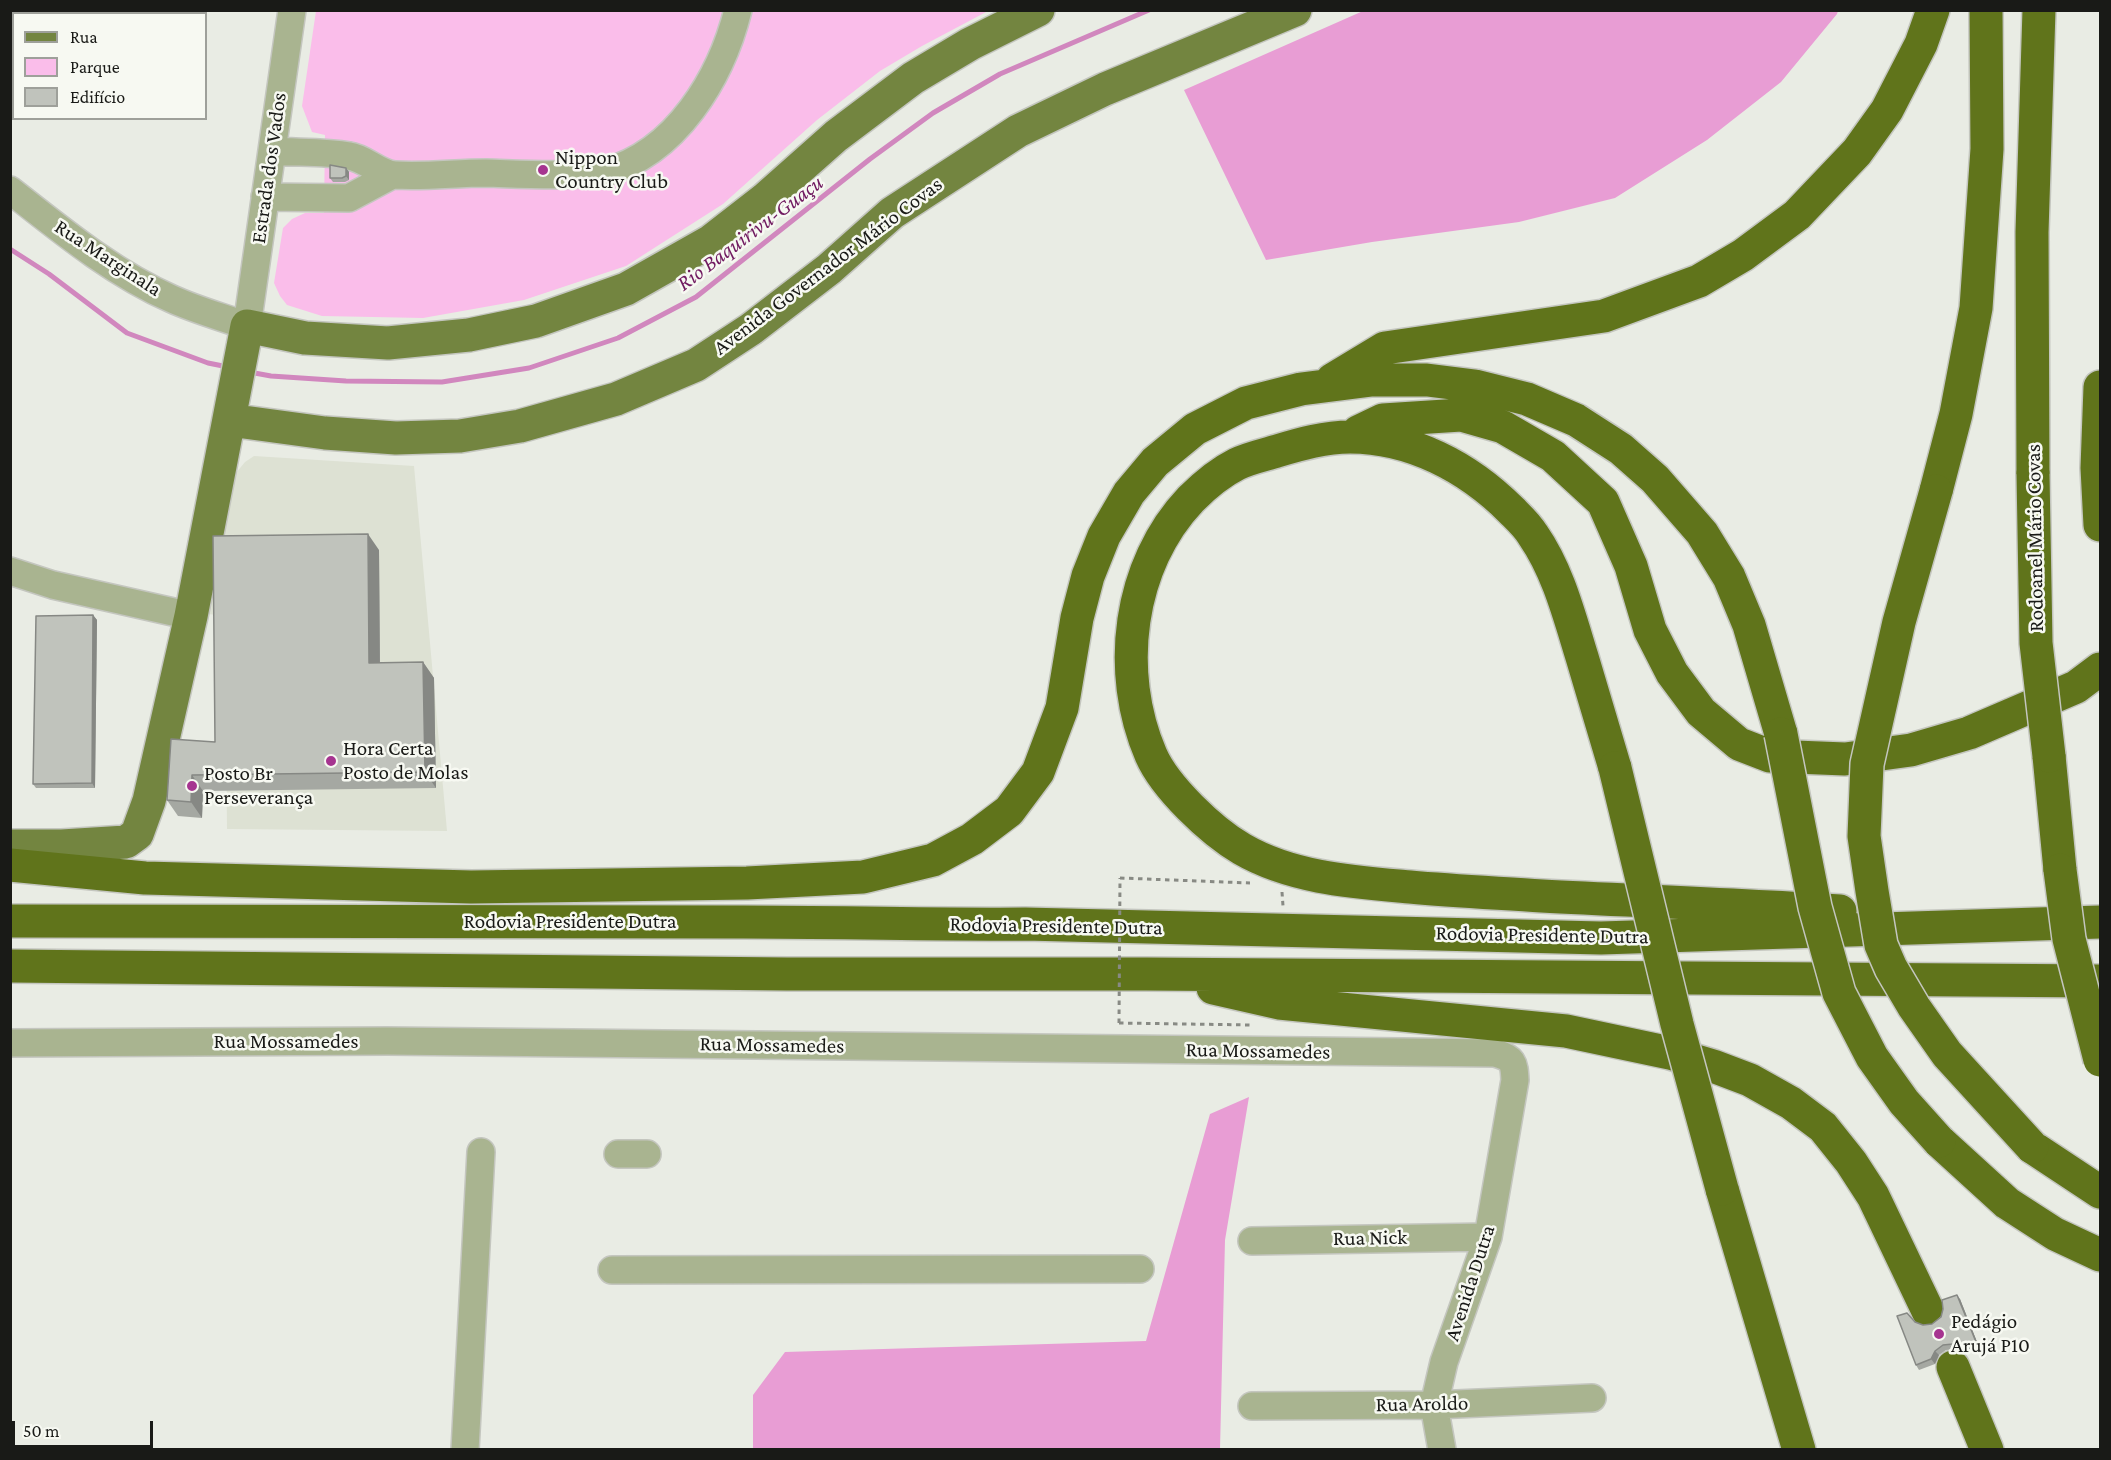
<!DOCTYPE html>
<meta charset="utf-8">
<style>
body{margin:0}
#map{position:relative;width:2111px;height:1460px;overflow:hidden;background:#e9ece4;font-family:"Crimson Pro",serif}
canvas{display:block}
.frame{position:absolute;inset:0;border:12px solid #191a17;pointer-events:none}
.legend{position:absolute;left:12px;top:12px;width:195px;height:108px;box-sizing:border-box;background:#f7f9f2;border:2px solid #9ea09a;margin:0;padding:8px 10px;list-style:none;font-size:18px;color:#191a17}
.legend li{display:flex;align-items:center;gap:12px;height:30px}
.legend b{width:30px;border:2px solid #9ea09a}
.scale{position:absolute;left:12px;top:1421px;width:141px;height:27px;box-sizing:border-box;border:3px solid #191a17;border-top:0;padding-left:8px;font-size:18px;line-height:21px;white-space:nowrap;color:#191a17;-webkit-text-stroke:4px #f7f9f2;paint-order:stroke}
</style>
<div id="map">
<canvas width="2111" height="1460"></canvas>
<div class="frame"></div>
<ul class="legend">
<li><b style="height:8px;background:#738540"></b>Rua</li>
<li><b style="height:16px;background:#fabdea"></b>Parque</li>
<li><b style="height:16px;background:#c0c3bc"></b>Edifício</li>
</ul>
<div class="scale">50 m</div>
</div>
<script>
const ctx = document.querySelector('canvas').getContext('2d');
ctx.lineJoin = 'round';
function fill(path, color) {
  ctx.fillStyle = color;
  ctx.fill(path, 'evenodd');
}
function stroke(path, color, width, dash) {
  ctx.strokeStyle = color;
  ctx.lineWidth = width;
  ctx.lineCap = dash ? 'butt' : 'round';
  ctx.setLineDash(dash || []);
  ctx.stroke(path);
}
function write(font, color, halo, rows, align = 'center') {
  ctx.font = font + ' "Crimson Pro",serif';
  ctx.lineWidth = 5;
  ctx.setLineDash([]);
  ctx.textBaseline = 'middle';
  ctx.strokeStyle = halo;
  ctx.fillStyle = color;
  for (const [text, x, y, turn = 0] of rows) {
    ctx.save();
    ctx.translate(x, y);
    ctx.rotate((+turn || 0) * Math.PI / 180);
    ctx.textAlign = isNaN(turn) ? turn : align;
    if (halo) ctx.strokeText(text, 0, 0);
    ctx.fillText(text, 0, 0);
    ctx.restore();
  }
}
fill(new Path2D(`
 M254,456L414,466L447,831L227,829L225,616L208,614L236,473L245,462Z`), '#dde1d3');
fill(new Path2D(`
 M316,11H988L922,46L880,71L817,120L723,204L626,266L524,300L423,318L322,316L287,305L280,296L274,283L283,228L292,219L305,213H324L325,135L312,132L302,106Z`), '#fabdea');
fill(new Path2D(`
 M1363,11V10L1838,11L1837,14L1781,82L1707,140L1615,198L1519,222L1372,242L1266,260L1184,90Z
 M1249,1097L1225,1240L1220,1449H753V1395L785,1352L1146,1341L1210,1114Z`), '#e89dd4');
stroke(new Path2D(`
 M10,249L49,274L127,333L208,363L228,367
 M249,372L271,376L346,381L442,382L529,368L618,338L696,297L870,159L933,113L1000,74L1149,10`), '#d187be', 5);
const minor = new Path2D(`
 M20,14L21,10
 M10,54L14,42
 M272,151C297,153 324,151 349,156C365,158 379,174 395,175C425,177 456,173 486,173C518,174 550,176 582,174C589,173 598,174 605,172C676,153 721,78 738,10
 M10,190C61,230 113,273 172,299C196,310 222,317 247,326L292,10
 M265,197L349,198L392,175
 M10,571L53,585L191,616
 M10,1043L387,1041L1495,1053C1513,1058 1514,1062 1515,1080L1488,1237L1444,1362L1434,1405L1442,1450
 M618,1154H647
 M1252,1241L1488,1237
 M612,1270L1140,1269
 M1252,1406L1434,1405L1592,1398
 M465,1450L481,1152`);
const major = new Path2D(`
 M229,420L325,433L396,438L460,436L520,426L616,399L696,365L751,329L829,269L892,213L1018,131L1105,89L1295,10
 M10,846H62L126,842L137,834L149,801L191,616L247,326L305,338L388,343L469,335L536,321L626,289L711,241L765,199L836,136L913,78L970,44L1038,10`);
const highway = new Path2D(`
 M1332,380L1385,348L1604,316L1699,281L1743,255L1797,215L1857,152L1887,110L1921,44L1933,10
 M2100,387L2097,468L2100,525
 M1358,432L1383,420L1461,415L1503,427L1553,456L1603,502L1631,566L1650,630L1672,673L1701,712L1739,744L1770,756L1845,759L1911,750L1969,733L2076,687L2100,669
 M2033,474L2032,232L2039,10
 M1936,491L1956,414L1976,308L1987,149L1986,10
 M2049,756L2060,870
 M1615,768C1604,731 1593,694 1582,657C1569,615 1558,571 1533,535C1527,525 1519,518 1511,510C1468,467 1411,437 1350,437C1325,437 1300,444 1277,451C1264,455 1249,458 1237,464C1221,472 1204,486 1191,499C1128,565 1115,672 1151,755C1165,787 1211,831 1242,849C1292,878 1353,882 1410,887C1454,891 1498,893 1542,896C1641,901 1741,905 1840,911
 M10,865L145,878L471,887L747,883L863,877L933,860L972,839L1009,811L1038,772L1062,708L1077,618L1088,576L1104,536L1129,493L1155,462L1195,429L1246,403L1301,389L1372,380H1427L1475,386L1527,399L1576,420L1621,449L1655,479L1702,533L1729,577L1749,625L1781,734
 M10,921C255,923 500,922 744,922C838,922 931,925 1025,924L1601,938L2100,922
 M10,966L787,974H1146L2100,981
 M1213,988L1279,1003L1566,1031L1670,1053L1713,1066L1750,1080L1791,1103L1823,1127L1851,1162L1873,1196L1928,1311
 M1939,1141L2007,1203L2055,1234L2100,1255
 M2032,1147L2100,1192
 M1722,1189L1799,1450
 M1953,1367L1987,1450`);
stroke(minor, '#c4c6bf', 30);
stroke(major, '#c4c6bf', 36);
stroke(highway, '#c4c6bf', 36);
stroke(new Path2D(`
 M1120,878L1250,883
 M1282,892L1283,906
 M1119,1023L1252,1025`), '#888a84', 3, [4.5, 4.5]);
stroke(minor, '#a9b490', 27);
stroke(major, '#738540', 33);
stroke(highway, '#60741b', 33);
const highwayBridge = new Path2D(`
 M2033,474L2036,643L2049,756
 M1936,491L1899,622L1867,764L1864,836L1872,891L1881,945L1891,968L1914,1007L1947,1054L2032,1147
 M1781,734L1815,907L1839,993L1872,1057L1904,1102L1939,1141
 M1615,768L1677,1024L1722,1189
 M2060,870L2069,939L2100,1060`);
stroke(highwayBridge, '#c4c6bf', 36, []);
stroke(new Path2D(`
 M1119,1023L1120,878`), '#888a84', 3, [4.5, 4.5]);
stroke(highwayBridge, '#60741b', 33);
fill(new Path2D(`
 M346,168L349,172V180L345,182H333L330,178Z
 M379,550L380,663L423,662L434,678L436,788L203,791L202,818L178,816L167,800L215,742Z
 M93,615L97,620L95,788H36L33,784Z
 M1960,1299L1979,1347L1964,1352L1956,1349L1946,1350L1939,1355L1935,1364L1919,1370L1916,1365L1915,1322L1923,1325L1932,1324Z`), '#a5a8a2');
fill(new Path2D(`
 M346,168L349,172V180L346,176Z
 M368,534L379,550L380,679L369,663Z
 M93,615L97,620L95,788L92,783Z
 M423,662L434,678L436,788L425,772Z
 M192,775L203,791L202,818L191,802Z
 M1957,1295L1960,1299L1979,1347L1976,1342Z
 M1935,1351L1939,1355L1935,1364L1931,1359Z`), '#868884');
const building = new Path2D(`
 M330,165L346,168V176L342,178H330Z
 M368,534L369,663L423,662L425,772L192,775L191,802L167,800L171,739L215,742L213,536Z
 M93,615L92,783L33,784L36,616Z
 M1957,1295L1976,1342L1961,1348L1953,1344L1943,1345L1935,1351L1931,1359L1916,1365L1897,1316L1907,1313L1915,1322L1923,1325L1932,1324L1941,1317L1943,1309L1942,1300Z`);
fill(building, '#c0c3bc');
stroke(building, '#868884', 1.5);
for (const [x, y, r, color] of [
 [543,170,6,"#a63490"],
 [331,761,6,"#a63490"],
 [192,786,6,"#a63490"],
 [1939,1334,6,"#a63490"]
]) {
  const dot = new Path2D();
  dot.arc(x, y, r, 0, 2 * Math.PI);
  ctx.fillStyle = color;
  ctx.fill(dot);
  stroke(dot, '#f7f9f2', 2);
}
write('21px', '#191a17', '#f7f9f2', [
 ["Nippon",555,158],
 ["Country Club",555,182],
 ["Hora Certa",343,749],
 ["Posto de Molas",343,773],
 ["Posto Br",204,774],
 ["Perseverança",204,798],
 ["Pedágio",1951,1322],
 ["Arujá P10",1951,1346]
], 'left');
write('21px', '#191a17', '#f7f9f2', [
 ["Estrada dos Vados",269,168,-82],
 ["Rua Marginala",108,258,33],
 ["Avenida Governador Mário Covas",828,266,-37],
 ["Rodoanel Mário Covas",2035,538,-91],
 ["Rodovia Presidente Dutra",570,922],
 ["Rodovia Presidente Dutra",1056,926,1],
 ["Rodovia Presidente Dutra",1542,935,1],
 ["Rua Mossamedes",286,1042],
 ["Rua Mossamedes",772,1045,1],
 ["Rua Mossamedes",1258,1051,1],
 ["Rua Nick",1370,1238,-1],
 ["Avenida Dutra",1470,1283,-72],
 ["Rua Aroldo",1422,1404,-1]
]);
write('italic 22px', '#701a60', '#f7f9f2', [
 ["Rio Baquirivu-Guaçu",750,233,-37]
]);
</script>
